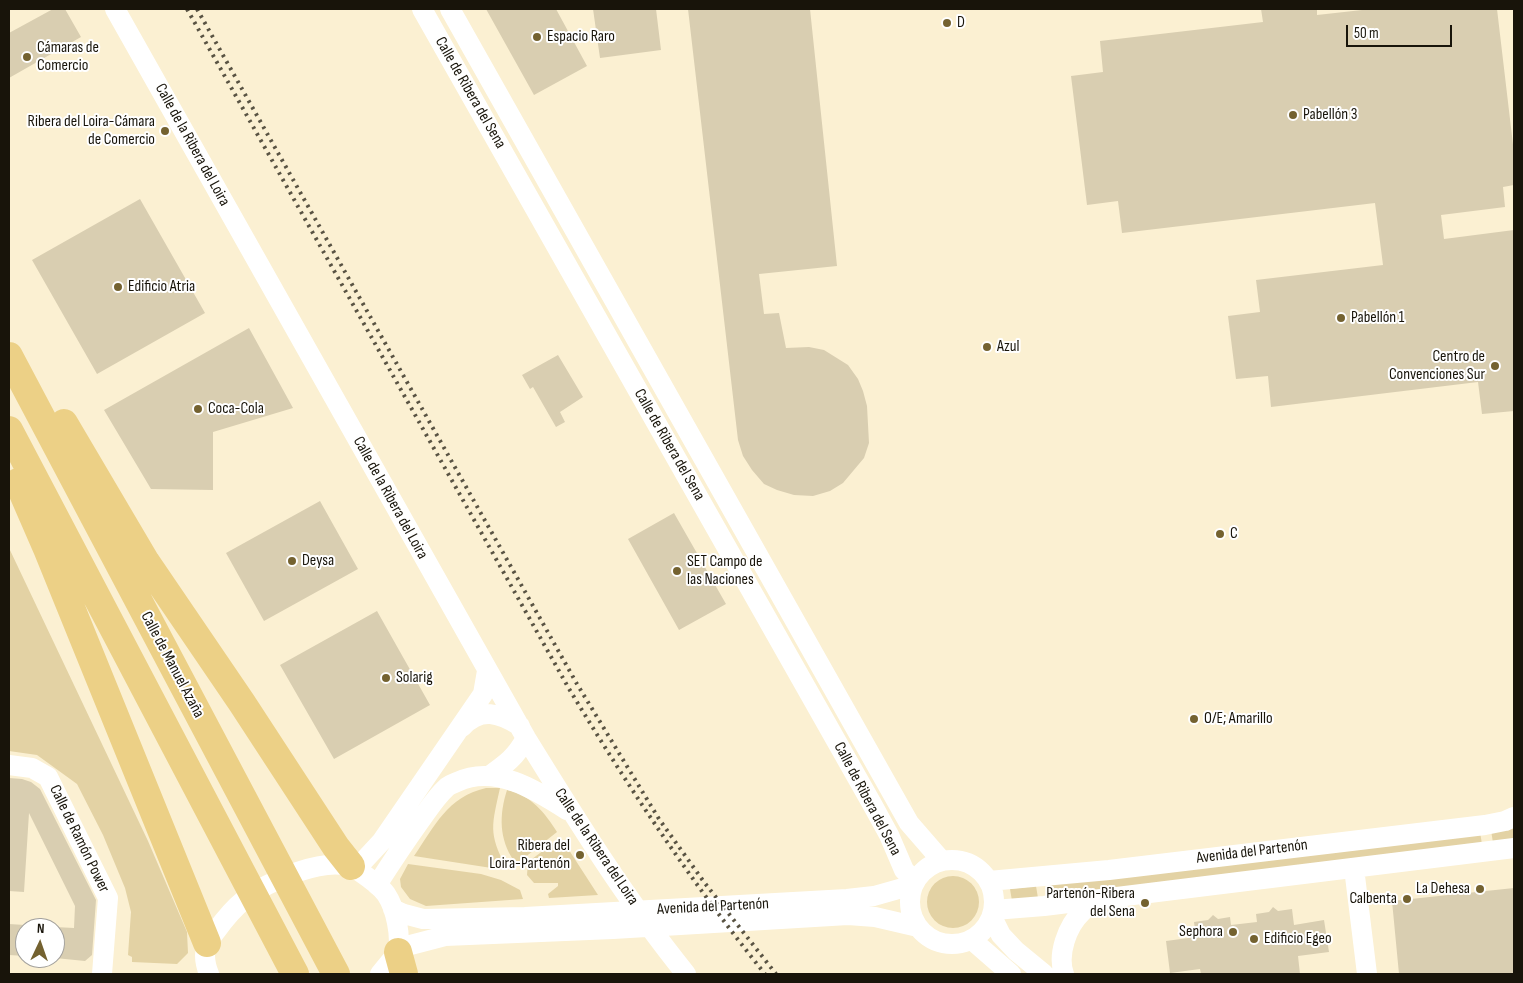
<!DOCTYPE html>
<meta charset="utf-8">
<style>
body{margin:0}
#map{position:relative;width:1523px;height:983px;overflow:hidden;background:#fbf0d2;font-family:"Sofia Sans Condensed",sans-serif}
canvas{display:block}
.frame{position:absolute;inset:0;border:10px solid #18140a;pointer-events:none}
.north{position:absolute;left:15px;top:918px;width:50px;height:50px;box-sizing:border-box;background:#fff;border:1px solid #a3a19d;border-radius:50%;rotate:3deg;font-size:14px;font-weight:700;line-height:20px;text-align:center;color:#18140a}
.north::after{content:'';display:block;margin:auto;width:18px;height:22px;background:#746230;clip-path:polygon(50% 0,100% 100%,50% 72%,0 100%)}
.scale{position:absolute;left:1346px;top:25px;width:106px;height:22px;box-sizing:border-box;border:2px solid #18140a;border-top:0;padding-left:6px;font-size:15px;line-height:18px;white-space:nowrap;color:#18140a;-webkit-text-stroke:4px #fff;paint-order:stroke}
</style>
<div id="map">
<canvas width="1523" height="983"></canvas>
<div class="frame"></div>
<div class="north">N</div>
<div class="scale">50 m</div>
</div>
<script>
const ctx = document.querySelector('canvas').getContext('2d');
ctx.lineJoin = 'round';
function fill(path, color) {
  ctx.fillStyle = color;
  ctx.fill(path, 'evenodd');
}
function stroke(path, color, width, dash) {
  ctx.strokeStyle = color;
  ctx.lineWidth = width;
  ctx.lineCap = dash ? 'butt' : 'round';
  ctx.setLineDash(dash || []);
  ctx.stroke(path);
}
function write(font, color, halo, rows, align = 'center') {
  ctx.font = font + ' "Sofia Sans Condensed",sans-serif';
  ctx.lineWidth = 4;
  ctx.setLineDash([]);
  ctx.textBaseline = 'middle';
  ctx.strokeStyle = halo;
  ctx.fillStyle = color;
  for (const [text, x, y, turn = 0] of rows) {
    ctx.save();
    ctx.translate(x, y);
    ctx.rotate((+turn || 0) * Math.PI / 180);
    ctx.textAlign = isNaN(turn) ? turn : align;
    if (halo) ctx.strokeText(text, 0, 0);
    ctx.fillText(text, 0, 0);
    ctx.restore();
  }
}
fill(new Path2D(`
 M9,548L148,841L187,932L188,953L177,964L132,962V957L128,955L131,912L125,888L103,835L77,784L37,755L9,751Z
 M486,788H500C492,825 488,833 506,867L498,869L414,856C435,826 447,797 486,788Z
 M507,790C530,794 546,814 557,832L519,862L514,861C499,839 499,815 507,790Z
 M1514,826V841L1493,843L1491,830Z
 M1480,832L1482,844L1048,897L1047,884Z
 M552,844H562L567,847L598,895L549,898L548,894L558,886V883H534L527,875L528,862Z
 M408,864L481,874L501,880L520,890L523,899L426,906L410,899L401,887L400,879Z
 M927 902a26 26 0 1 1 52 0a26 26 0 1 1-52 0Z
 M1036,886L1038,898L1012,901L1010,889Z`), '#e3d2a4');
fill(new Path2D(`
 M53,9H65L81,37L9,78V33Z
 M486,9H556L587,66L534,95Z
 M593,9H656L661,50L600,58Z
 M688,9H810L837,266L759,274L764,314L779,313L786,348L809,347L824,350L848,365L858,379L863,391L867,406L869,443L864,458L843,483L830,491L813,496L794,495L777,490L764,484L752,470L743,456L738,440Z
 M1261,9H1317V15L1371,9H1497L1514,153V185L1503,187L1505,207L1441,215L1444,239L1514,230V411L1482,414L1478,382L1271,407L1268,376L1236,379L1228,316L1260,312L1256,280L1383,265L1375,203L1122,233L1118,201L1087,205L1071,76L1103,72L1100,41L1263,22Z
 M140,199L205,313L97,374L32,260Z
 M249,328L293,408L213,432V490L151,489L104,410Z
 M558,355L583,397L560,412L565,422L556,427L533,387L530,389L522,375Z
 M320,501L358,569L264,621L226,553Z
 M674,513L726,604L679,630L628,539Z
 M377,611L430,705L334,759L280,665Z
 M9,778L22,779L31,782L40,789L96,900L92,955L85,961L55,958V927L74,928L75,906L29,813L24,892L9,891Z
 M1514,888V974H1399L1392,901Z
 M1273,907L1278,911L1292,909L1294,925L1324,920L1329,952L1298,956L1300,974H1201L1200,969L1170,973L1166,941L1196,937L1194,922L1208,920L1213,915L1218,919L1230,917L1231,925L1257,922L1256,914L1269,912Z
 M9,924L25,925V956L9,955Z`), '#d9ceb1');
stroke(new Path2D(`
 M115,9L526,738C576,819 626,900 686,974
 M422,9L872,804L889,835L904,870L915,882
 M450,9L909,823L942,861
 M462,727C481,707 499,713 520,726
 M9,765L32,768L48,777L108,898L102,974
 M489,776C506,764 516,757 526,738
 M910 902a42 42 0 1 1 84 0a42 42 0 1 1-84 0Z
 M1354,868L1367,974
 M356,869L382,841L483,694L487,671
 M989,881L1109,870L1485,825L1505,821L1514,817
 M377,885C391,863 405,842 420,821C428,810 436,797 446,788C449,785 453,784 457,782C495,764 536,790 567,810
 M393,909L404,914L423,919L525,917L847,899L874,896L913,885
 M994,910L1044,906L1514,848
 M992,917L1001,935L1016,951L1044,974
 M972,940L1011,974
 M399,948L445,936L613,929L848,915L875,917L918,927
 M209,974C205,964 203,955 207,944C209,940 213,935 216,931C224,920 234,908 244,900C267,881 328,854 356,869C366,876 379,884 386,894C396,909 401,935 398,952L380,974
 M1064,974C1057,955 1067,926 1082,912C1086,907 1093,904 1098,900`), '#fff', 20);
stroke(new Path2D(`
 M9,356L336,974
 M64,423L146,562L242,703L336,847L351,866
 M9,430L295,974
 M18,482L48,551L207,943
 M398,952L404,974`), '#ecd086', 28);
stroke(new Path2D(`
 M187,9L568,687C628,787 692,883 765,974
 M197,9L577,684L659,819L704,882L776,974`), '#595343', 4, [2.5, 5]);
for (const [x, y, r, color] of [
 [947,23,5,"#746230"],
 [537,37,5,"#746230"],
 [27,57,5,"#746230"],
 [1293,115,5,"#746230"],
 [165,131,5,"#746230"],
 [118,287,5,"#746230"],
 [1341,318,5,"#746230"],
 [987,347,5,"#746230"],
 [1495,366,5,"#746230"],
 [198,409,5,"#746230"],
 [1220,534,5,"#746230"],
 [292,561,5,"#746230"],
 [677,571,5,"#746230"],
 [386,678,5,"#746230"],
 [1194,719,5,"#746230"],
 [580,855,5,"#746230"],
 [1480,889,5,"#746230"],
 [1407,899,5,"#746230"],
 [1145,903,5,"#746230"],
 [1233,932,5,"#746230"],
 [1254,939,5,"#746230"]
]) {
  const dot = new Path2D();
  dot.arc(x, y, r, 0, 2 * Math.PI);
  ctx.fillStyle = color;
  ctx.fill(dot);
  stroke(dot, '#fff', 2);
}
write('16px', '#18140a', '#fff', [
 ["D",957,23],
 ["Espacio Raro",547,37],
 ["Cámaras de",37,48],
 ["Comercio",37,66],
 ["Pabellón 3",1303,115],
 ["Ribera del Loira-Cámara",155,122,"right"],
 ["de Comercio",155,140,"right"],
 ["Edificio Atria",128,287],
 ["Pabellón 1",1351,318],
 ["Azul",997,347],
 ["Centro de",1485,357,"right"],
 ["Convenciones Sur",1485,375,"right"],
 ["Coca-Cola",208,409],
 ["C",1230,534],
 ["Deysa",302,561],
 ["SET Campo de",687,562],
 ["las Naciones",687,580],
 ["Solarig",396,678],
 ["O/E; Amarillo",1204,719],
 ["Ribera del",570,846,"right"],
 ["Loira-Partenón",570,864,"right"],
 ["La Dehesa",1470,889,"right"],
 ["Partenón-Ribera",1135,894,"right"],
 ["del Sena",1135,912,"right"],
 ["Calbenta",1397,899,"right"],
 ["Sephora",1223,932,"right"],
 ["Edificio Egeo",1264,939]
], 'left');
write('16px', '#18140a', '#fff', [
 ["Calle de Ribera del Sena",470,93,60],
 ["Calle de la Ribera del Loira",192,145,61],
 ["Calle de Ribera del Sena",669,445,60],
 ["Calle de la Ribera del Loira",390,498,61],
 ["Calle de Manuel Azaña",172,665,62],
 ["Calle de Ribera del Sena",867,799,62],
 ["Calle de Ramón Power",79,839,64],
 ["Calle de la Ribera del Loira",596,847,56],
 ["Avenida del Partenón",1252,852,-7],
 ["Avenida del Partenón",713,907,-3]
]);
</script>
